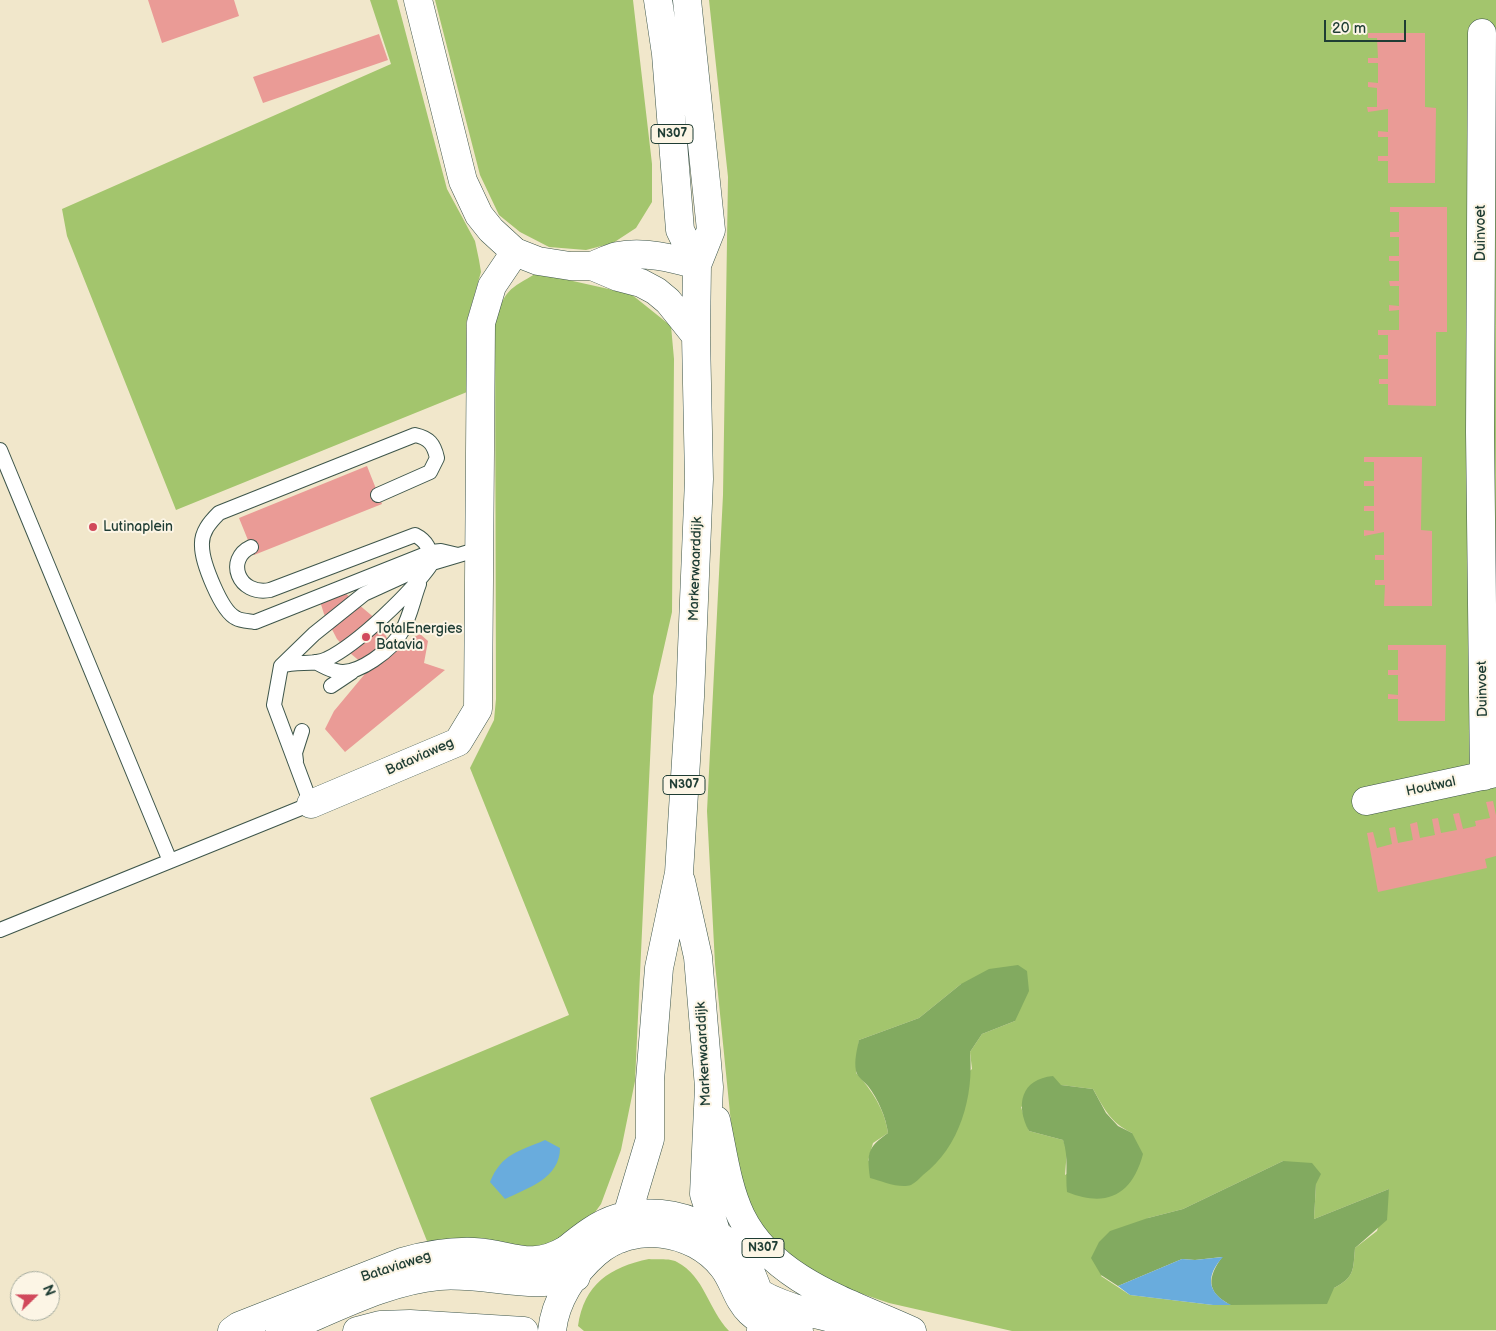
<!DOCTYPE html>
<style>
body{margin:0}
#map{position:relative;width:1496px;height:1331px;overflow:hidden;background:#f1e7cb;font-family:"Balsamiq Sans",sans-serif}
canvas{display:block}
.north{position:absolute;left:10px;top:1271px;width:50px;height:50px;box-sizing:border-box;background:#fcf5e5;border:1px solid #a4ab9e;border-radius:50%;rotate:68deg;font-size:14px;font-weight:700;line-height:20px;text-align:center;color:#1f3d34}
.north::after{content:'';display:block;margin:auto;width:18px;height:22px;background:#d1495b;clip-path:polygon(50% 0,100% 100%,50% 72%,0 100%)}
.scale{position:absolute;left:1324px;top:20px;width:82px;height:22px;box-sizing:border-box;border:2px solid #1f3d34;border-top:0;padding-left:6px;font-size:15px;line-height:18px;white-space:nowrap;color:#1f3d34;-webkit-text-stroke:4px #fcf5e5;paint-order:stroke}
</style>
<div id="map">
<canvas width="1496" height="1331"></canvas>
<div class="north">N</div>
<div class="scale">20 m</div>
</div>
<script>
const ctx = document.querySelector('canvas').getContext('2d');
ctx.lineJoin = 'round';
function fill(path, color) {
  ctx.fillStyle = color;
  ctx.fill(path, 'evenodd');
}
function stroke(path, color, width, dash) {
  ctx.strokeStyle = color;
  ctx.lineWidth = width;
  ctx.lineCap = dash ? 'butt' : 'round';
  ctx.setLineDash(dash || []);
  ctx.stroke(path);
}
function write(font, color, halo, rows, align = 'center') {
  ctx.font = font + ' "Balsamiq Sans",sans-serif';
  ctx.lineWidth = 4;
  ctx.setLineDash([]);
  ctx.textBaseline = 'middle';
  ctx.strokeStyle = halo;
  ctx.fillStyle = color;
  for (const [text, x, y, turn = 0] of rows) {
    ctx.save();
    ctx.translate(x, y);
    ctx.rotate((+turn || 0) * Math.PI / 180);
    ctx.textAlign = isNaN(turn) ? turn : align;
    if (halo) ctx.strokeText(text, 0, 0);
    ctx.fillText(text, 0, 0);
    ctx.restore();
  }
}
fill(new Path2D(`
 M370,0H397L447,189L475,241L479,260L481,272L466,323L467,392L176,510L67,236L62,209L391,64Z
 M435,0H633L652,164V202L636,228L613,243L586,250L549,247L520,232L499,215L480,175Z
 M709,0H1496V1330L1012,1331L889,1303L827,1282L772,1243L751,1210L734,1153L715,964L707,811L723,495L728,177ZM961,984L1015,1021L982,1034L970,1052L972,1069L868,1161L873,1143L888,1133C885,1110 872,1090 856,1073L859,1040L919,1018ZM1061,1085L1093,1089C1105,1110 1110,1122 1132,1133L1065,1175L1067,1150L1063,1140L1029,1131L1021,1107ZM1283,1161L1316,1184L1314,1219L1389,1189L1377,1231L1355,1248C1353,1270 1355,1277 1334,1288L1213,1305L1130,1295L1101,1276L1148,1218L1183,1209Z
 M537,273L631,294L671,326L674,359L672,612L653,696L635,1081L621,1150L601,1204L593,1215L539,1252L483,1238L427,1241L370,1098L569,1015L470,768L494,720L496,699L495,323C504,290 509,289 537,273Z
 M649,1259C657,1260 670,1258 677,1262C705,1277 708,1309 729,1331H584L578,1326C584,1284 610,1267 649,1259Z`), '#a3c56d');
fill(new Path2D(`
 M1018,965L1027,971L1029,991L1015,1021L982,1034L970,1052C974,1096 960,1147 923,1175C920,1178 915,1183 911,1185C900,1189 881,1181 870,1178C867,1153 867,1148 888,1133C886,1117 878,1099 868,1086C864,1081 857,1077 856,1071C854,1060 857,1050 859,1040L919,1018L961,984L989,969Z
 M1053,1076L1061,1085L1093,1089L1106,1113L1118,1126L1132,1133L1143,1154C1132,1195 1107,1208 1067,1192C1065,1175 1069,1157 1063,1140L1029,1131C1015,1105 1021,1079 1053,1076Z
 M1283,1161L1312,1163L1321,1174L1316,1184L1314,1219L1389,1189L1387,1220L1355,1248C1353,1270 1355,1277 1334,1288L1327,1304L1231,1305C1205,1292 1208,1277 1222,1257L1195,1260L1182,1259L1118,1286L1101,1275L1091,1258L1099,1242L1110,1231L1148,1218L1183,1209Z`), '#82aa60');
fill(new Path2D(`
 M545,1140L560,1148C560,1178 528,1188 505,1199L490,1182C502,1153 518,1152 545,1140Z
 M1223,1257C1205,1276 1207,1293 1231,1305H1213L1130,1295L1118,1286L1182,1259L1195,1260Z`), '#69acdd');
fill(new Path2D(`
 M148,0H234L239,16L162,43Z
 M1368,33H1425V107L1436,108L1435,183H1388V161H1378V156H1388V137H1378V131L1388,132V109L1368,112L1367,107H1377V88L1368,87V82L1378,83V63H1368V58H1378L1377,38H1368Z
 M379,34L388,60L263,103L253,77Z
 M1390,207H1447V332H1436V406L1388,405V384H1379V379H1388V359H1379V355H1388V335H1378V330H1399V310L1389,311V305L1399,306V286H1390L1389,281H1399V261H1389V256H1399V237H1390V232H1399V212H1390Z
 M1364,457H1422L1421,530L1432,531V606H1384L1385,585H1375V580H1384V560H1375V555H1384V532L1364,536V530L1374,531V511H1364V506H1374V486H1364V481H1374V462H1364Z
 M367,466L382,504L254,555L239,518Z
 M345,593L377,620L393,649L420,634L428,641L424,663L445,670L345,752L325,729L334,711L369,669L350,653L337,639L324,614L320,601Z
 M1388,645H1446L1445,721H1398V699H1388V694L1398,695V675H1388V670H1398V650H1388Z
 M1493,801L1496,815V856L1485,859L1487,868L1378,892L1367,833L1373,832L1377,848L1392,844L1389,828L1395,827L1398,843L1413,840L1410,824L1417,822L1420,838L1435,835L1432,819L1438,818L1441,833L1457,830L1453,814L1459,813L1463,829L1476,826L1475,821L1490,818L1486,802Z`), '#ea9b96');
const service = new Path2D(`
 M0,450L170,861
 M378,495L430,472L437,458C434,444 429,438 415,435L219,513C210,522 201,532 202,546C202,562 221,611 236,618C241,621 249,621 255,622L431,552L441,551L458,555
 M251,547C225,559 238,596 270,590L415,535C427,541 430,549 432,563C412,592 358,644 327,659C314,666 296,660 281,666
 M315,662C322,665 329,670 336,671C357,677 393,649 402,631C410,617 413,600 419,584
 M331,686L352,672
 M296,761L295,753L302,731
 M0,930L311,804L274,705L281,666L314,634L364,594L432,563L479,549`);
const minor = new Path2D(`
 M1482,33L1480,432L1484,776
 M1366,801L1496,773
 M311,804L458,742L478,709L481,323L492,286L515,252
 M232,1331L239,1326L402,1262C426,1255 449,1251 474,1252C512,1254 529,1271 566,1250
 M280,1331C331,1311 384,1281 439,1276C485,1272 531,1291 576,1277
 M357,1331L380,1325L410,1324L524,1331`);
const primary = new Path2D(`
 M418,0L463,181L479,215L491,230L515,252L538,261L570,266H592L618,277L641,283L656,291L668,301L696,336
 M658,0L666,54L680,230L697,265
 M592,266C600,263 609,258 618,256C644,251 672,258 697,265
 M681,881L698,957L709,1087L704,1194L717,1235
 M716,1120C723,1152 727,1187 741,1216C773,1281 851,1303 912,1331
 M620,1239L650,1139V1080L659,968L679,873L690,697L699,479L696,336L697,265L711,230L687,0
 M566,1250C582,1237 598,1224 618,1218C691,1197 769,1251 761,1330
 M759,1293C792,1312 841,1320 879,1328
 M552,1331C555,1301 573,1273 596,1253C633,1221 693,1229 723,1267C734,1281 737,1300 750,1312C765,1326 781,1328 799,1331`);
stroke(service, '#3e564b', 16);
stroke(minor, '#3e564b', 29);
stroke(primary, '#3e564b', 29);
stroke(service, '#fff', 14);
stroke(minor, '#fff', 28);
stroke(primary, '#fff', 28);
for (const [x, y, r, color] of [
 [93,527,5,"#d1495b"],
 [366,637,5,"#d1495b"]
]) {
  const dot = new Path2D();
  dot.arc(x, y, r, 0, 2 * Math.PI);
  ctx.fillStyle = color;
  ctx.fill(dot);
  stroke(dot, '#fcf5e5', 2);
}
for (const [x, y, w] of [
 [672,134,42],
 [684,785,42],
 [763,1248,42]
]) {
  const box = new Path2D();
  box.roundRect(x - w / 2, y - 9.5, w, 19, 4);
  ctx.fillStyle = '#fcf5e5';
  ctx.fill(box);
  stroke(box, '#1f3d34', 1);
}
write('bold 12px', '#1f3d34', null, [
 ["N307",672,134],
 ["N307",684,785],
 ["N307",763,1248]
]);
write('14px', '#1f3d34', '#fcf5e5', [
 ["Duinvoet",1481,233,-90],
 ["Markerwaarddijk",696,569,-88],
 ["Duinvoet",1483,689,-91],
 ["Bataviaweg",420,757,-24],
 ["Houtwal",1431,787,-12],
 ["Markerwaarddijk",704,1054,-93],
 ["Bataviaweg",396,1267,-18]
]);
write('14px', '#1f3d34', '#fcf5e5', [
 ["Lutinaplein",103,527],
 ["TotalEnergies",376,629],
 ["Batavia",376,645]
], 'left');
</script>
